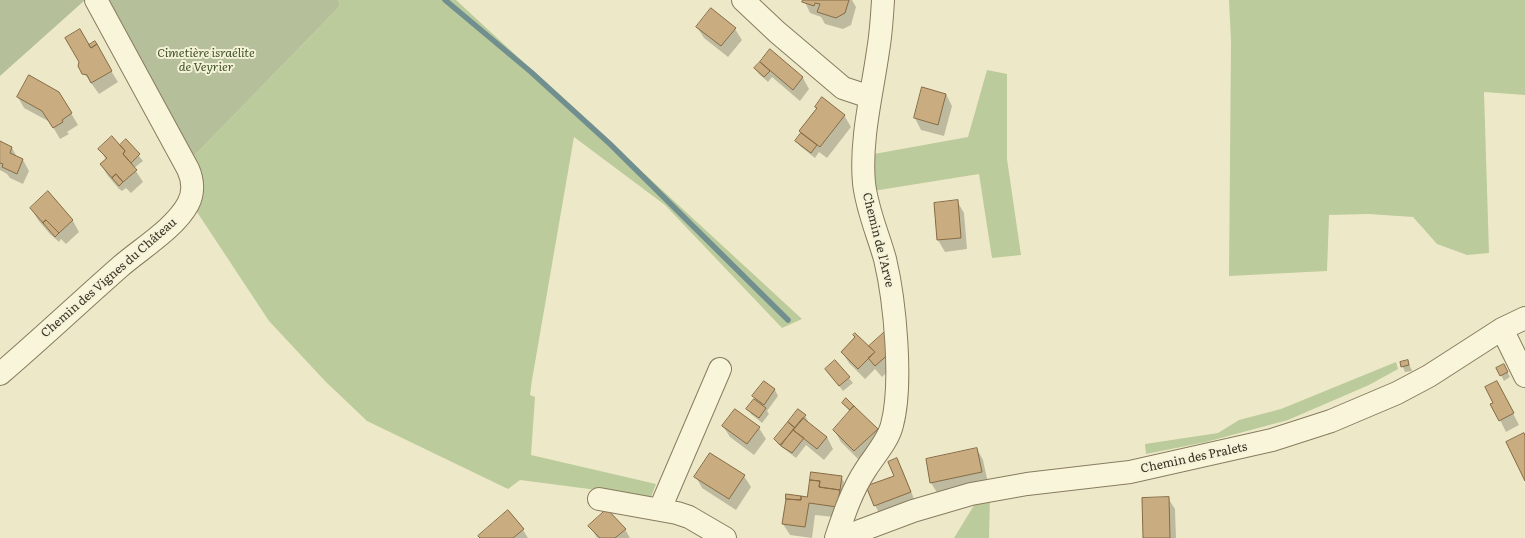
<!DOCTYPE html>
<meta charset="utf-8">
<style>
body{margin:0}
canvas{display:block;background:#ede9c8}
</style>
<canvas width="1525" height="538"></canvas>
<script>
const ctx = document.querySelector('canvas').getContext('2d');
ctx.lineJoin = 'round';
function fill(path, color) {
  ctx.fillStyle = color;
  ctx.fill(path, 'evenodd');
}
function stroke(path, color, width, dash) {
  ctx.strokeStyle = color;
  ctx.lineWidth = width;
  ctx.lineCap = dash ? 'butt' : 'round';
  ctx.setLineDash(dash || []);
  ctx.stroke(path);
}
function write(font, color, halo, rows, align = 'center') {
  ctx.font = font + ' Literata,serif';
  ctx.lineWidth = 4;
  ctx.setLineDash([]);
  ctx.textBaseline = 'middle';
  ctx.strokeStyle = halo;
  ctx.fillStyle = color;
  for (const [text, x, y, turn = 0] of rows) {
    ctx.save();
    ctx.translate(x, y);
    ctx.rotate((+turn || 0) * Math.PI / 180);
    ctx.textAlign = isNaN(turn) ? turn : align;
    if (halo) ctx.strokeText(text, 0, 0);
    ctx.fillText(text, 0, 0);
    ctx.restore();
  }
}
fill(new Path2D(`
 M338,0H456L802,319L782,328L665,205L574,137L532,380L530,395L535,397L531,455L656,484L651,497L520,480L508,489L367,421L326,382L269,321L197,212L203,196L193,157L340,6Z
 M1229,0H1525V95L1484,92L1489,253L1467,255L1437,244L1413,217L1368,214L1329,215L1327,271L1229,276L1231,41Z
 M987,70L1007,74V159L1021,255L992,258L979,174L873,191L874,154L968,137Z
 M1396,362L1398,369L1369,385L1288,420L1206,442L1146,454L1145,444L1218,433L1239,420L1281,409Z
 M990,497L989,538H954L976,502Z`), '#bccb9c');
fill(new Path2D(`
 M0,0H85L0,76Z
 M105,0H338L340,6L193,157Z`), '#b5c09b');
fill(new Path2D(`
 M804,0H852L856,7L851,25L843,29L825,24L821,17L810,13Z
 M711,9L735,29L742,40L728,57L704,38L697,27Z
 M94,43L118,82L99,94L79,66Z
 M770,51L803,78L809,89L800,101L772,77L768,82L759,74L755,69Z
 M923,88L946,94L952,106L944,136L921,130L915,118Z
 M59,93L78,125L67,132L69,134L60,139L50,122L24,108L18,97Z
 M816,107L844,115L851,127L827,158L819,152L815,158L800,146L796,141L802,134L800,131L817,109Z
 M126,140L143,161L134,168L143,182L131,193L126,188L122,191L119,189L108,176L101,165L106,160L100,149L120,146Z
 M0,143L12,148L17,157L23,160L29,171L23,184L10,178L7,174L0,170Z
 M48,193L73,221L79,232L66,244L61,239L59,242L50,234L38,220L31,208Z
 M957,201L964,213L967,249L945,252L938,240L935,204Z
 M890,329L897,363L882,377L875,369L865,379L849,363L842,352L855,338L854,336L869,348Z
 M835,361L853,383L843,391L826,369Z
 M1408,361L1412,371L1405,372L1401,363Z
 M1504,365L1510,377L1504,381L1501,375Z
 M764,382L775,390L778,396L767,411L769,414L762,423L751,414L748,409L755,399L754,396Z
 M1503,394L1519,425L1506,432L1500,420Z
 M846,400L877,430L884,441L861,462L841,442L834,430L850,412L843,403Z
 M805,416L808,421L807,423L827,437L833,449L824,460L806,445L796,458L778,444L775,439Z
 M723,426L759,428L766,439L754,455L730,437Z
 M977,449L983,460L988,483L938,494L931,483Z
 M897,459L903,471L916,504L881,517L875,505L895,477Z
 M744,476L751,487L736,510L702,488L696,477Z
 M841,477L844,482L842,497L843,518L815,515L812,538L790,535L783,524L808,498Z
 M1168,498L1175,509L1176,538H1144Z
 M590,526L625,529L630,538H597Z
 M523,530L528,538H481Z`), '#0003');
stroke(new Path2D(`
 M445,0L531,72L610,144L788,320`), '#708f8e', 5.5);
const building = new Path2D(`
 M803,0H849L845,13L836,18L817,12L820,4L815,3L814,6L802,2Z
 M711,8L736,28L721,46L696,27Z
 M80,29L91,48L97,44L112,71L91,83L87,75L82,74L78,66L79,62L65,38Z
 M95,41L97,44L91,48L89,45Z
 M770,49L803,77L793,90L760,62Z
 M760,62L770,71L764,77L754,68Z
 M29,75L59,92L72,113L62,120L63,122L53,128L42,111L17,97Z
 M922,87L946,94L938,125L914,118Z
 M822,97L845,115L820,147L799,131L817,108L815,107Z
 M801,133L817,145L811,153L795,141Z
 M112,136L125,151L123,154L137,170L123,182L116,174L112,178L100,164L107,158L98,149Z
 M126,139L140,154L131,163L123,154L125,151L120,145Z
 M0,141L12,147L10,153L23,159L17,174L2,167L3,164L0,163Z
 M116,174L123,182L119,186L112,178Z
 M48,191L73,220L59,233L46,220L43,223L30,208Z
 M958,200L961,238L937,240L934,203Z
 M46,220L59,233L55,237L43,223Z
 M889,328L891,352L875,366L868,358L875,352L869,346Z
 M855,333L875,352L858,369L841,352L855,337L853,335Z
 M835,360L850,377L839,386L825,369Z
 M1408,360L1409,365L1401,367L1400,362Z
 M1504,364L1508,372L1500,376L1496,368Z
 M764,381L775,389L764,405L752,396Z
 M1497,381L1514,413L1499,421L1490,404L1493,403L1485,387Z
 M846,398L854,406L850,410L842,403Z
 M754,399L766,408L759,418L746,409Z
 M854,406L878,429L854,451L833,430Z
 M735,409L760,427L747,444L722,426Z
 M798,409L806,415L795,428L788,422Z
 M803,418L827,437L817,449L793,430Z
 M788,422L795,428L780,445L774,439Z
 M793,430L804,438L792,453L781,446Z
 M1524,433L1525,436V481L1506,442Z
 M977,448L982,472L930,483L926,459Z
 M710,453L745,475L729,499L694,477Z
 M897,458L911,492L874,506L866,486L894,476L888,462Z
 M811,472L842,476L840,490L819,487L820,481L810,480Z
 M810,480L820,481L819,487L840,490L837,507L809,503L805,527L782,524L786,499L801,500V496L807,497Z
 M786,494L801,496V500L786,499Z
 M1169,497L1170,538H1143L1142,498Z
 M607,509L626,529L615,538H600L588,526Z
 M508,510L524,529L513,538H480L478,536Z`);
fill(building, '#c9ac80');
stroke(building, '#866b45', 1);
const minor = new Path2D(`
 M743,0L777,32L843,88L870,97
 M1502,329L1525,376
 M0,374C41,339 80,302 121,266C142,248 175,228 188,204C194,193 193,180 188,169L96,0
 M599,499L677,513L689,517L725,538
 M660,509L720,369
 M836,538C844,514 852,490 866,469C875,455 888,441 892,425C903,384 895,301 885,259C878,234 867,210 864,183C860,140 872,94 878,51C881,34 882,17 883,0
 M841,538L913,511L971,494L1027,484L1130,472L1272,440L1331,421L1397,393L1429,376L1502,329L1525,318`);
stroke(minor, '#887c5e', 24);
stroke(minor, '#f8f5db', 22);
write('italic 12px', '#415528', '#f4f2d8', [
 ["Cimetière israélite",206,53],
 ["de Veyrier",206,67]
]);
write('12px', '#393121', '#f4f2d8', [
 ["Chemin de l'Arve",878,240,76],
 ["Chemin des Vignes du Château",109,278,-41],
 ["Chemin des Pralets",1194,458,-12]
]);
</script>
